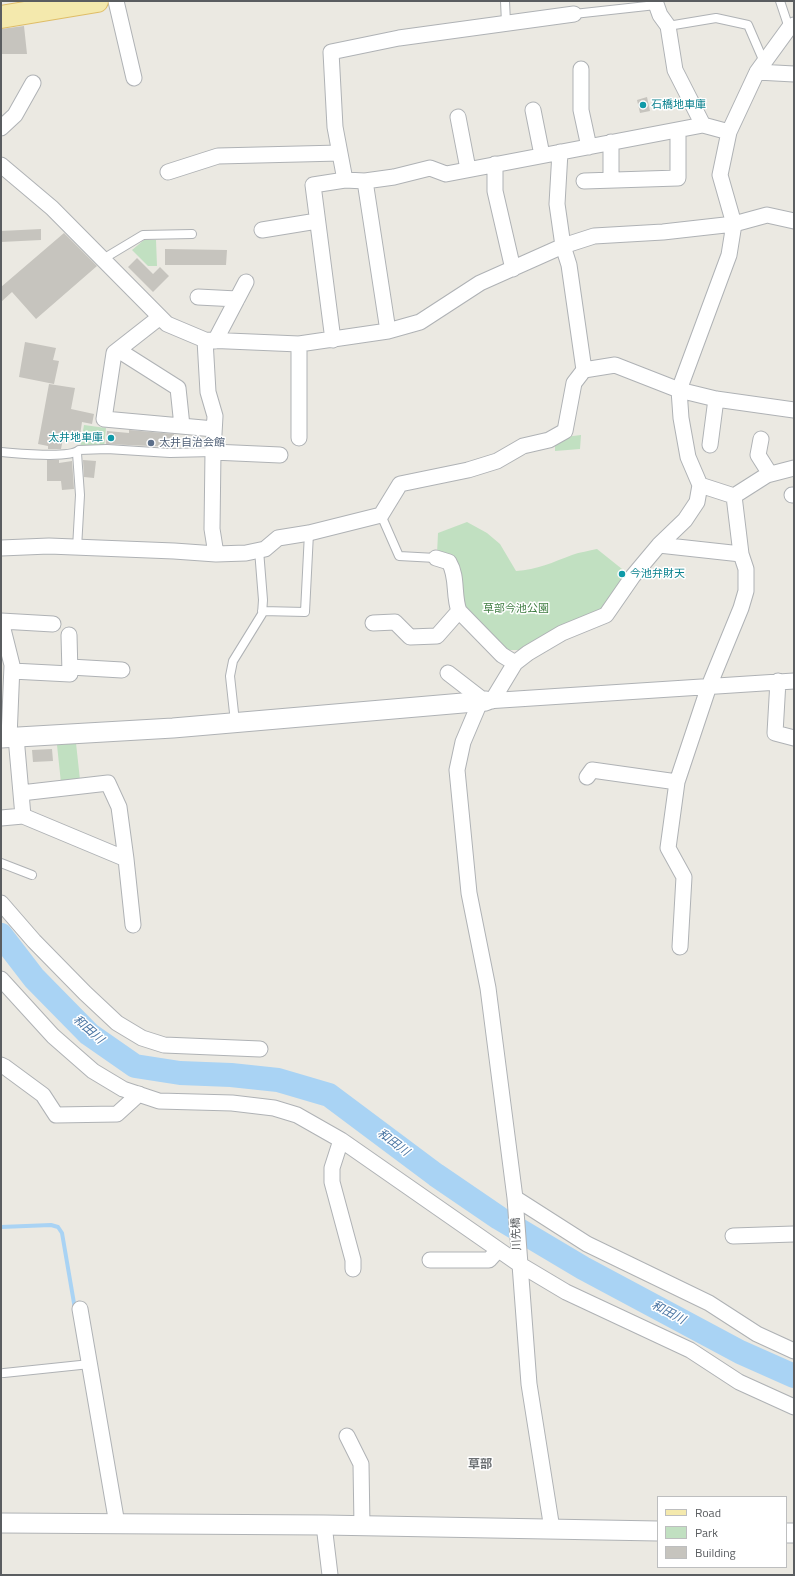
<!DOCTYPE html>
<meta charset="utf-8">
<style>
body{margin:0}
#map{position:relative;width:795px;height:1576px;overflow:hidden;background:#ebe9e2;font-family:"Titillium Web",sans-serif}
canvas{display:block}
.frame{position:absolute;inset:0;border:2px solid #5a5d60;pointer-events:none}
.legend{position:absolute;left:657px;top:1496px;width:130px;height:72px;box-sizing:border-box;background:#fff;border:1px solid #bdbebf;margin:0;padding:5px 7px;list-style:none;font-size:12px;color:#5a5d60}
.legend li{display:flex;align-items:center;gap:8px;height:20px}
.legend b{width:20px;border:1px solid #bdbebf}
</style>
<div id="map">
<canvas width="795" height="1576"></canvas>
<div class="frame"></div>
<ul class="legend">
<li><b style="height:5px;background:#f4e9ad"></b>Road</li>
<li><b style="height:11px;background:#c1e0c1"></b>Park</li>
<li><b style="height:11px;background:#c6c4be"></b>Building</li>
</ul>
</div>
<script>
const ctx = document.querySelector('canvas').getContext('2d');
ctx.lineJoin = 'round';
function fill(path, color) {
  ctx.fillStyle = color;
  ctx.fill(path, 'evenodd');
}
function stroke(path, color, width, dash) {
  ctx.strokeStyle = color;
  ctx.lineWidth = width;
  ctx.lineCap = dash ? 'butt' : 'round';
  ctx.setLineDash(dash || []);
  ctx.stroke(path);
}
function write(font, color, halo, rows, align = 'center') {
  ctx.font = font + ' "Titillium Web","Noto Sans JP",sans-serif';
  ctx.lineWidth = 3;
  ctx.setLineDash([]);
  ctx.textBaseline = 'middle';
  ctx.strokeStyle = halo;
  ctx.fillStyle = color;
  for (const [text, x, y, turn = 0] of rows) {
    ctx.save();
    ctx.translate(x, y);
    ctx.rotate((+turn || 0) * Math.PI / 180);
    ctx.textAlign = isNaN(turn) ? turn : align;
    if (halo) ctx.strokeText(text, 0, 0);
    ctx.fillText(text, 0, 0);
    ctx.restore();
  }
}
fill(new Path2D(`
 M144,240H156L157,266H148L132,250Z
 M84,425L106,428L104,447L80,448Z
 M581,435L580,449L555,451V444L565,437Z
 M467,522L487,533L500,544L516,571C537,570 553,562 572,555C580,552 589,551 597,549L627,573L601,609L567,623L522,650H504L467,615L437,554L438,533Z
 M76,743L80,780L61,783L57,745Z`), '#c1e0c1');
stroke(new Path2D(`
 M1,1227L51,1225L58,1227L62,1233L75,1309`), '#a9d3f4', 4);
stroke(new Path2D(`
 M1,935L34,978L89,1034L135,1066L180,1073L231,1075L278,1080L329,1095L436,1175L499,1218L583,1268L740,1352L794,1376`), '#a9d3f4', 24);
fill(new Path2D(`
 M24,26L27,54H1V29Z
 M647,97L650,111L640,113L637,100Z
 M41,229V240L1,242V231Z
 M64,233L97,266L36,319L12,292L1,302V287Z
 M165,249L227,250L226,265H165Z
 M137,258L153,274L160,267L169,276L153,292L128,267Z
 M25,342L56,348L53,360L59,361L54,384L19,377Z
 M49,384L75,388L71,409L94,414L92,424L82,422L79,442L63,439L61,449H48V446L38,444Z
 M129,430L174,434L173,447L106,444L107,431L129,433Z
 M47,460H59V463L72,461L74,489L62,490L61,481H47Z
 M83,460L96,461L94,478L84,477Z
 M52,749L53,761L33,762L32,750Z`), '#c6c4be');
const service = new Path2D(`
 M505,1L506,23
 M780,1L789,28
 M574,14L656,5
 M668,26L716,18L748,25L764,62
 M103,259L143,235L192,234
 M1,452C16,453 69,459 79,450L107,449L170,453L213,452
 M77,453L80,495L77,548
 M381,515L399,556L436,558
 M262,611L305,612L309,533
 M235,722L230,676L233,661L262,614L263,600L259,550
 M1,863L32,875
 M4,1373L90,1364`);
const minor = new Path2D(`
 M116,1L134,78
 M655,1L660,15L668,26L675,70L703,125
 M581,69V110L589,147
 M757,72L794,74
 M533,110L542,155
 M458,117L468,169
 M1,128L15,115L33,83
 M611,142V180
 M560,152L557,204L563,246L569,265L584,370
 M495,164V191L513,269
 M1,165L52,208L167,324L205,340L299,344L388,331L420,322L480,283L563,246L594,236L663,232L734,224L767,215L794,221
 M168,172L218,156L340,153
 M365,181L394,177L430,168L446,174L703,125L729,132
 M584,181L678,178V130
 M262,230L317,221
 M198,297L237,299
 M160,317L114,353L104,419L214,429
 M388,331L365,181L345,180L335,127L331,52L399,38L574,14
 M205,340L208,392L215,416L213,452L212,529L216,554
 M333,340L313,185L345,180
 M215,341L246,282
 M118,350L178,388L182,426
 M299,438V344
 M761,439L758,455L770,474
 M710,445L716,399
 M213,452L280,455
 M792,495H794
 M734,496L767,475L794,468
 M659,545L741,554
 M1,548L49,546L174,551L216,554L246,553L265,549L278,538L309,533L381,515L400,484L468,470L497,461L523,446L549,440L565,431L574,383L584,370L615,365L679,390L716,399L794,410
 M436,558L449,562C458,577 453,595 459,611L502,655L515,663L492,701
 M1,621L12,665L9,738
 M1,621L53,624
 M373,623L395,622L410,637L437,636L459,611
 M515,663L528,653L562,633L606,615L633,576L659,545L685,520L697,502L700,485
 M70,667L122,670
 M12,671L70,674L69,635
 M448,673L479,697L480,702L463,742L457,770L469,893L488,988L515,1198L529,1384L552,1529
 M778,681L775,733L794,738
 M486,701L794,681
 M16,737L23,816
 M587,777L592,770L677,782
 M21,793L108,783L119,807L126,859
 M1,818L23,816L126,859L133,925
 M1,903L34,941L85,993L117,1023L142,1038L164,1045L260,1049
 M680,947L684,877L668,848L677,782L709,686L741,608L746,591V569L741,554L734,496L700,485L688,457L681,418L679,390L729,255L734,224L720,175L729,132L757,72L789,28L794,25
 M1,979L53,1036L93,1071L123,1089L159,1101L232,1103L274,1108L297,1115L341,1140L519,1264L566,1292L690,1350L739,1382L794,1407
 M1,1065L5,1067L43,1095L56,1115L117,1114L139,1094
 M341,1140L332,1168V1182L353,1260V1269
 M515,1198L587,1244L709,1303L757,1334L794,1351
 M733,1236L794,1234
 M430,1260H489L498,1250
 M80,1309L117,1524
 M347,1436L361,1464L362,1526
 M324,1525L330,1575`);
const tertiary = new Path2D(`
 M1,738L173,728L486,701
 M1,1523L324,1525L658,1531
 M786,1533H794`);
const primary = new Path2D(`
 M1,17L97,1`);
stroke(service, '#afb2b5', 10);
stroke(minor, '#afb2b5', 17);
stroke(tertiary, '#afb2b5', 21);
stroke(primary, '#dfbd67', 24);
stroke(service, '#fff', 8);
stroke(minor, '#fff', 15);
stroke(tertiary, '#fff', 19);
stroke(primary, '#f4e9ad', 22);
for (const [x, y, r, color] of [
 [643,105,4,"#0f9aa8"],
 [111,438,4,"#0f9aa8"],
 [151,443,4,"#5c6f8a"],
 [622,574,4,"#0f9aa8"]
]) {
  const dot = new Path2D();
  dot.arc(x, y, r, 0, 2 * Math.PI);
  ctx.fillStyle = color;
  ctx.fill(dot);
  stroke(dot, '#fff', 1.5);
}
write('11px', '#0d838f', '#fff', [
 ["石橋地車庫",651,105],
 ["太井地車庫",103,438,"right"],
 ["今池弁財天",630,574]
], 'left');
write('11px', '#4e5e75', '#fff', [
 ["太井自治会館",159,443]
], 'left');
write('11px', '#3e7c41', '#fff', [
 ["草部今池公園",516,609]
]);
write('11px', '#5a5d60', '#fff', [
 ["川先橋",517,1234,-93]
]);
write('italic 12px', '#4a75a3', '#fff', [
 ["和田川",88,1030,41],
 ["和田川",393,1143,37],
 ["和田川",668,1313,28]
]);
write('bold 12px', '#6b6f72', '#fff', [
 ["草部",480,1465]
]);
</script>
